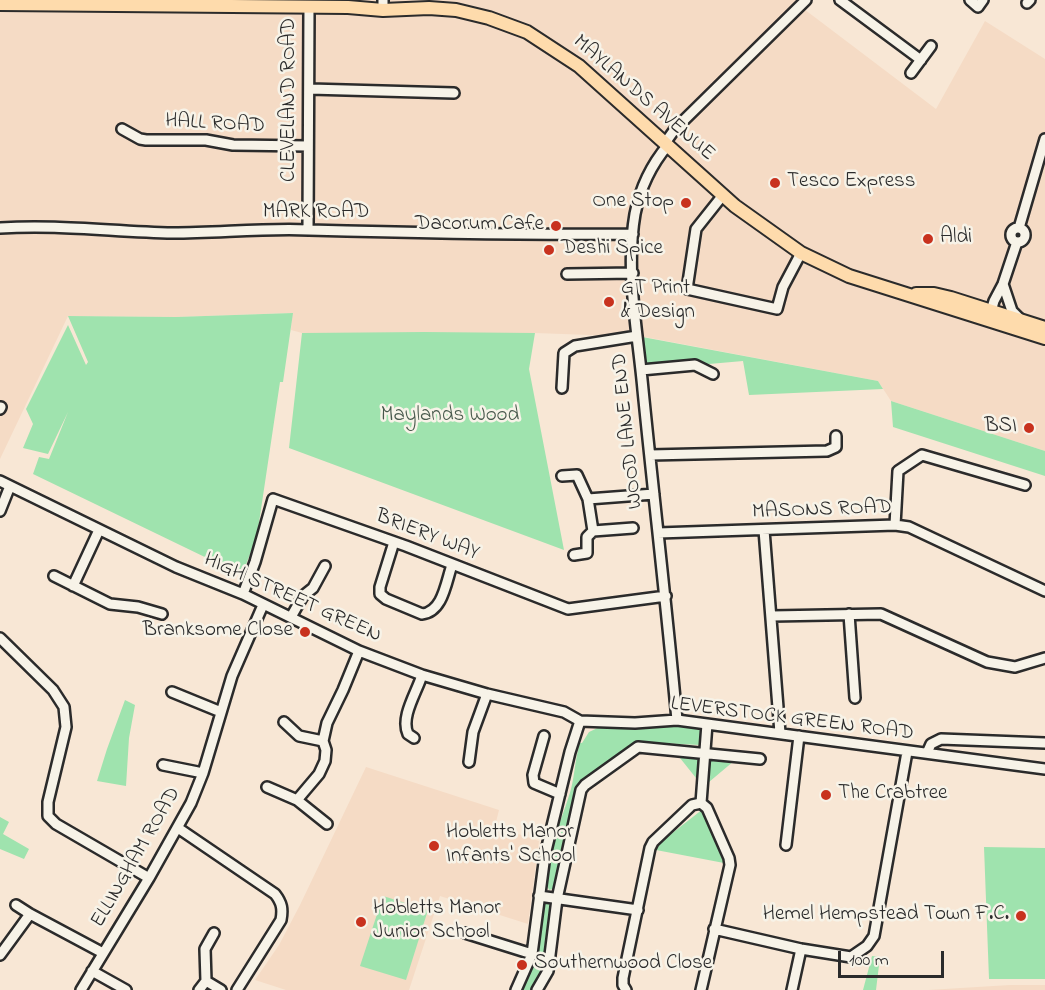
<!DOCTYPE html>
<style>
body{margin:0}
#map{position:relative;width:1045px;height:990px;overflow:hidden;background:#f8e7d5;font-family:"Indie Flower",sans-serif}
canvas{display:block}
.scale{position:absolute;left:838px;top:951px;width:106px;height:27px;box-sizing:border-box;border:3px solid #2b2b2b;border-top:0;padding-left:8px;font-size:18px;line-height:21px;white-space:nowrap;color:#2b2b2b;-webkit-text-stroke:4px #f7f3e8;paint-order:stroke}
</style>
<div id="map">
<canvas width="1045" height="990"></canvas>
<div class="scale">100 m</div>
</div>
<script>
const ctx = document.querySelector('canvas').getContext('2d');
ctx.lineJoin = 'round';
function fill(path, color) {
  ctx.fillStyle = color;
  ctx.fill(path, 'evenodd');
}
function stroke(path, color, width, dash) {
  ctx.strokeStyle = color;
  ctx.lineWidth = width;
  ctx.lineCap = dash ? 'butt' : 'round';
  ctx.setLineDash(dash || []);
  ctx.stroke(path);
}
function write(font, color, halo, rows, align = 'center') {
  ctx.font = font + ' "Indie Flower",sans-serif';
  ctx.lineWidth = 5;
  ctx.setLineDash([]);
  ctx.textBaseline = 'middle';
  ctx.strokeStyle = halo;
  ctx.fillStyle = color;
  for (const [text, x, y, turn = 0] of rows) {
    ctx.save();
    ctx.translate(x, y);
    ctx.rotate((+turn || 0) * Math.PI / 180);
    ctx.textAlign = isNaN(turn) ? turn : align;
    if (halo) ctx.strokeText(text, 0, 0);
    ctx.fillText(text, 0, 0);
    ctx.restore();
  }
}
fill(new Path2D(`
 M0,0H798L796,3L936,109L985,21L1045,59V451L891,401L878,381L645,337L535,333H302L291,330L292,313L176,317L68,316L0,459Z
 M366,767L499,810L495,826L539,841L528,924L440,896L409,990H286L255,980L279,945L300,905Z
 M1010,985H1045V990H928Z`), '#f5dbc5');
fill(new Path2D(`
 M293,313L283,382H280L257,536L242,575L33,474L39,457L49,459L68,412L48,454L23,448L33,424L26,409L68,325L86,365L88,362L68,316L176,317Z
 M424,332L535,333L529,369L564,550L289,448L302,333Z
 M637,336L878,381L883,389L749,395L743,361L641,370Z
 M891,401L1045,451V476L893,427Z
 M125,700L135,705L129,738L126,786L97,781L107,749Z
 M679,723L701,727L700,745L638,742L584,781L574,798L570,820L571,821L569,822L565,840L566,841L564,844L556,888L549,890C539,870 565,812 571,789C575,774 575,758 580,743H582L589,732L604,725Z
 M676,753L700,756V783Z
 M709,758L734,761L709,782Z
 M703,809L724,863L656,850L657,845Z
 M0,817L9,822L3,834L29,849L24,859L0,849Z
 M984,847L1045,848V979H989Z
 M383,896L428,910L406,980L360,966Z
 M545,900L553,901L548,952L534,990H519C533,957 539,940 542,904Z
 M872,956L880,957L876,990H863Z`), '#9fe3ae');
const minor = new Path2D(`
 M383,0V10
 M840,0L921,60
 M970,0L978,7L983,0
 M1027,3L1030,0
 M911,73L931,46
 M310,89L454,93
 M122,129L140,139L146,140H206L233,145L308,146
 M665,143L675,129L806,0
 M668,145C651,165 640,189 635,214C625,272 638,333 643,390C654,500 667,610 677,720
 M723,195L696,229L687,289L777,309L783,287L801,253
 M1011 235a7 7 0 1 1 14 0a7 7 0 1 1-14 0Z
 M0,228C58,224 115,232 173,233C218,233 264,228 309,230C417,233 525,235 633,234
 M1019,228L1045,139
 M308,230L309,7
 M567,274L633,273
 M1003,284L1012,311L1020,319
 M990,315L994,301L1003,284L1017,242
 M641,370L695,365L713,374
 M562,388L564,353L575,346L637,336
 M0,409L1,407
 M650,455L827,451L836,447V436
 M562,476L577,475L588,499
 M0,481L176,567L243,594L359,651L422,675L487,694L564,712L580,721L635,723L677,720L1045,769
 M0,511L10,486
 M895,525L898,471L922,455L1025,485
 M633,528L593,531L588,499L654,494
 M764,530L780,733
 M658,533L895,525L909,527L1045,591
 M394,542L380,587V594L386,599L422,614C443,612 446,582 452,565
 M574,555L587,553V537L593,531
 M54,576L110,604L138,607L162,614
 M73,586L99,530
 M243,594L255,562L273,499L406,546L568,609L666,596
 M849,614L855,698
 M772,616L881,614L987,662L1015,667L1045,658
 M291,617L303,596L313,588L325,566
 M0,638L53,690L64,707L66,727L48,802V816L56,824L149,878
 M172,692L221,712
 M284,722L299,736L323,741
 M544,736L533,775L534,783L560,794
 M414,738L408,734C400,717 417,692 422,675
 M927,753L931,744L941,739L1045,743
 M469,762L473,732L487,694
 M163,765L203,773
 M267,787L297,800L327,824
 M297,800L319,774L325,761L326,750L323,741L327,723L343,690L359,651
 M701,803L707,808L729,858L730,865L701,990
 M701,803L707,724
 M178,828L275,894C282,903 283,909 281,920L237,990
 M786,845L799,736
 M539,896L638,910
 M16,905L30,914L103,953
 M714,929L801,949L851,957L867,946L874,936L907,752
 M465,933L532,954
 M0,955L30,914
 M92,971L126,990
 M206,981L221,990
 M81,990L149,878L191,803L203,773L232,676L263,605
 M199,990L206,981L205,949L214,933
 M516,990L532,954L545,855L570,752L580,721
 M537,990L548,971L557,899L581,790L585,785L638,747L760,759
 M626,990L623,985V978L650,848L653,842L692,805L701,803
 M792,990L801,949`);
const major = new Path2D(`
 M0,4L348,7L383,10L429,8L456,10L489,18L527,32L579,66L735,206L801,253L849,276L1045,338
 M916,294H934L951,298L1045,328`);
stroke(minor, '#2b2b2b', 14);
stroke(major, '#2b2b2b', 16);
stroke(minor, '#f7f3e8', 9);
stroke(major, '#fedbac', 12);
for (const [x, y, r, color] of [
 [775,183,6,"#c8321e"],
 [686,203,6,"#c8321e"],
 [556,226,6,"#c8321e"],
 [928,239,6,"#c8321e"],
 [549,250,6,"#c8321e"],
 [609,302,6,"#c8321e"],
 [1029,428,6,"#c8321e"],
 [305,632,6,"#c8321e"],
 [826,795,6,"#c8321e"],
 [434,846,6,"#c8321e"],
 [1021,916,6,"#c8321e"],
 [361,922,6,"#c8321e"],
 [522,965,6,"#c8321e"]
]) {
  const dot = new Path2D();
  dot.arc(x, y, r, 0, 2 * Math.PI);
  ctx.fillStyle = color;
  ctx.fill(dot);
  stroke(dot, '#f7f3e8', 2);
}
write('21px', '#2b2b2b', '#f7f3e8', [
 ["MAYLANDS AVENUE",643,99,41],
 ["CLEVELAND ROAD",291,100,-90],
 ["HALL ROAD",215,125,3],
 ["MARK ROAD",316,214],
 ["WOOD LANE END",629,431,-96],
 ["MASONS ROAD",822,511,-2],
 ["BRIERY WAY",427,536,21],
 ["HIGH STREET GREEN",292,599,24],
 ["LEVERSTOCK GREEN ROAD",792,720,7],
 ["ELLINGHAM ROAD",137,858,-60]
]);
write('21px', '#2b2b2b', '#f7f3e8', [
 ["Tesco Express",787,183],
 ["One Stop",674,203,"right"],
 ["Dacorum Cafe",544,226,"right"],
 ["Aldi",940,239],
 ["Deshi Spice",561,250],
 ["GT Print",621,290],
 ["& Design",621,314],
 ["BSI",1017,428,"right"],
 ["Branksome Close",293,632,"right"],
 ["The Crabtree",838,795],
 ["Hobletts Manor",446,834],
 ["Infants' School",446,858],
 ["Hobletts Manor",373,910],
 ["Junior School",373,934],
 ["Hemel Hempstead Town F.C.",1009,916,"right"],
 ["Southernwood Close",534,965]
], 'left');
write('21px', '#48594c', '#f7f3e8', [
 ["Maylands Wood",450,417]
]);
</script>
